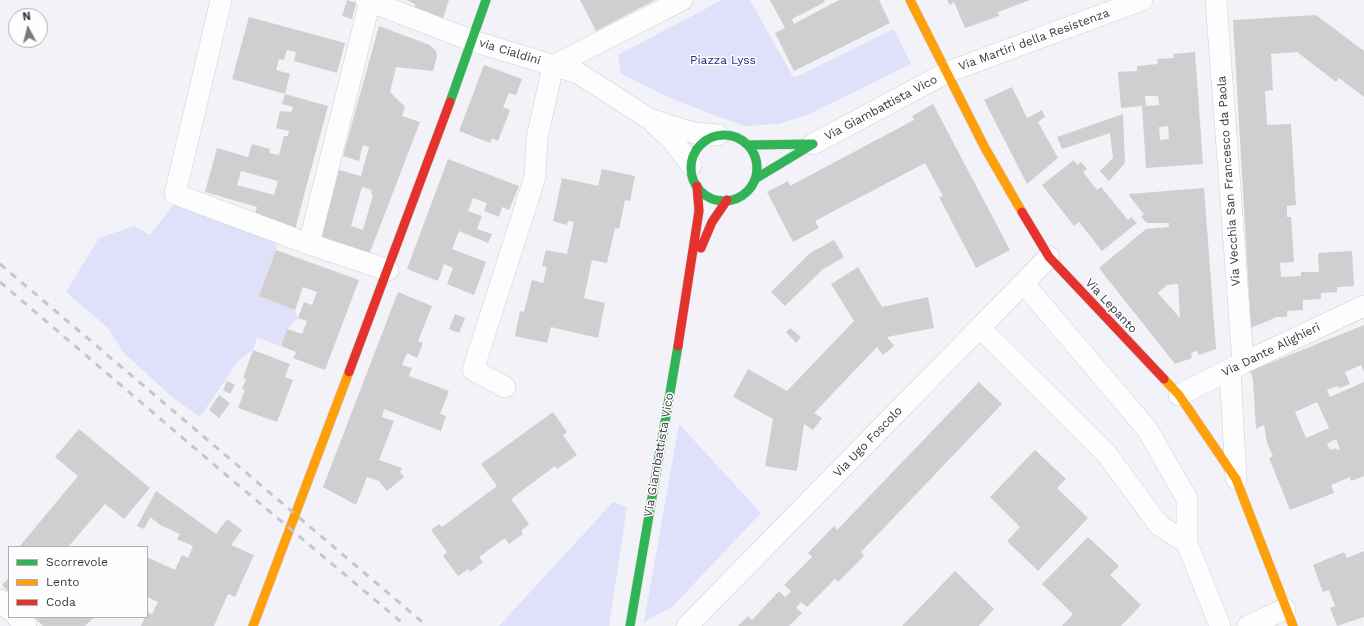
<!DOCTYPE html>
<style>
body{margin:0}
#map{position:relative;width:1364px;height:626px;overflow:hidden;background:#f2f2f8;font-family:"Work Sans",sans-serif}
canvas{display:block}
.legend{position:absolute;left:8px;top:546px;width:140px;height:72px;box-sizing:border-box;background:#fefefe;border:1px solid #afafb1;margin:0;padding:5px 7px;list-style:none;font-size:12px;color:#38383d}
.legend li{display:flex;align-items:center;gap:8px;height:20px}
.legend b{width:20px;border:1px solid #afafb1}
.north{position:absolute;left:8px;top:8px;width:40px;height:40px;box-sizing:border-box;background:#fefefe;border:1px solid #afafb1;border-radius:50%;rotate:353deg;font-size:11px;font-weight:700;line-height:16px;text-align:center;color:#38383d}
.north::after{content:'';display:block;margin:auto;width:14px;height:18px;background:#79797e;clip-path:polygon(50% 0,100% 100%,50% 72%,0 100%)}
</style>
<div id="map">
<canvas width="1364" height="626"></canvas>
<ul class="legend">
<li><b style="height:5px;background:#30b455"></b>Scorrevole</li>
<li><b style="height:5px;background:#ff9f0a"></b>Lento</li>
<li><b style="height:5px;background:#e5322d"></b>Coda</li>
</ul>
<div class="north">N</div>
</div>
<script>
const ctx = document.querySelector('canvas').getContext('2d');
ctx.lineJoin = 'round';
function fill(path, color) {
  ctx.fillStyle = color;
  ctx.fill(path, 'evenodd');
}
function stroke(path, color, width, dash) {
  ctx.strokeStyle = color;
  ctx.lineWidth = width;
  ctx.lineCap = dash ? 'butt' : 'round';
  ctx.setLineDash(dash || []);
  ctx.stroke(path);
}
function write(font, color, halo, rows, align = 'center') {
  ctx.font = font + ' "Work Sans",sans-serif';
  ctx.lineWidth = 3;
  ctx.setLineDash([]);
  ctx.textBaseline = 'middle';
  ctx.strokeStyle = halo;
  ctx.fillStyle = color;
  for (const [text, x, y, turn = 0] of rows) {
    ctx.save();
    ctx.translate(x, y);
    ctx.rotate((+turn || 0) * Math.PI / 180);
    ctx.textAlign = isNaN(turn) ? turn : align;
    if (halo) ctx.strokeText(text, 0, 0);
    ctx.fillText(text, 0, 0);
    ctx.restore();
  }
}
fill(new Path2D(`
 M722,0H750L793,77H796L894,29L911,64L805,116L778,124L744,126L677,101L621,74L618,55Z
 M174,204L277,242L276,250L259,296L295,310L298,318L287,329L281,346L257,338L253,350L239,360L200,417L172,397L124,353L107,327L66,292L99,238L134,226L150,235Z
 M679,424L761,513L672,607L644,622Z
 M613,502L627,507L609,626H499Z`), '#dfe1fb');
fill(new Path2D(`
 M347,0L356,3L352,19L342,16Z
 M406,0H449L441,24L415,12V4Z
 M580,0H655L596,31Z
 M770,0H824L825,2L792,19L794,24L839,0H879L890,23L794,71L775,33L785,28Z
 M947,0H1030L998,12L999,16L965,28L954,2L950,5Z
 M1316,15L1364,51V97L1339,78L1336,82L1297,52L1271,54L1273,90L1265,91L1267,125L1291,124L1296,205L1287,206V217H1291L1294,262L1280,263L1281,277L1301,276V272H1319L1318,253L1352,251L1354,286L1337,287V292L1321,293V299L1303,300V310L1287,311V317H1277L1251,328L1233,20Z
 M249,17L345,43L337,73L294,61L296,52L287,50L284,60L279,59L276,70L290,74L285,94L328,106L295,229L255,214L257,207L205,192L217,148L248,157L252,144L270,149L269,153L279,155L284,136H288L289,131L276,128L280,111L291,112L293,107L282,104L285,94L232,79ZM241,171L278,181L274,195L237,185Z
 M379,26L430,45L436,51L437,57L433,71L396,67L390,92L405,107L402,116L420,122L369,255L321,238L339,170L361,176L369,147L363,145L359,161L343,156ZM362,187L372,190L371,194L373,195L363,230L351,226Z
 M1195,52L1203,164L1146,168L1142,106L1121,108L1118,72L1137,71V66L1158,64L1157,59L1174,58L1173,54ZM1145,96H1158L1159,105L1146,106ZM1168,126L1169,139L1160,140L1159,127Z
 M484,65L522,79L516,95L509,93L503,107L510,110L498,141L492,138L490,143L459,131Z
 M1012,87L1027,118L1042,110L1045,117L1038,122L1058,158L1027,184L984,100Z
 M933,104L1010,250L976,268L939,197L943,196L925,163L815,221L819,228L793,242L767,192L788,181L790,186L914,120L912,116Z
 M1123,114L1125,163L1109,181L1100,171L1113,158L1110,133L1062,149L1057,137Z
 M448,159L519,186L509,210L502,207L499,217L484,211L487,203L473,198L468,211L482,216L477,229L492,234L488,243L459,231L452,249L486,262L474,295L447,284L453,268L444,264L438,281L407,269Z
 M1074,160L1077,165L1081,162L1087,169L1083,172L1097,190L1101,187L1128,220L1131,217L1137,223L1102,251L1079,222L1074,226L1042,185Z
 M602,169L635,176L630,201L625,200L619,229L615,228L607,263L592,260L584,298L605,303L598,338L551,327L547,343L515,336L520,311L524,312L532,280L543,283L547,267L542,266L546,250L567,254L574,222L568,221L567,225L553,221L562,178L598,186Z
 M1204,188L1216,349L1199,355L1197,351L1191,353L1192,358L1175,364L1099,268L1146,229L1169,227V223H1147L1141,217L1144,214L1130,197L1129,194ZM1178,284L1180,318L1158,293L1167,285Z
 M834,240L844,257L822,270L785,306L771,292L810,253Z
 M276,250L359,280L325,370L293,358L296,352L281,346L287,329L302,334L307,321L298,318L304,302L312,305L317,292L303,287L295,310L259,296Z
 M858,267L882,307L928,297L934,328L887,337L894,346L883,355L877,347L814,413L822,418L813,430L804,424L797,471L765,466L773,419L733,397L748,369L787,391L854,321L831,284Z
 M398,292L432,306L418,341L423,343L417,358L407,353L402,365L412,368L409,376L449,391L440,414L446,416L441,431L384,409L382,417L394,421L379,460L402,468L400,472L404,477L387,491L379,481L367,477L356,505L323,487Z
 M455,314L465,318L459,333L449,329Z
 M1364,325V372L1361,365L1345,372L1350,384L1339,388L1338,386L1327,390L1330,397L1364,382V476L1351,481L1350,477L1331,485L1334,493L1290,510L1269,458L1273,456L1267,443L1264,425L1256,429L1253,379L1250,371ZM1317,402L1329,428L1306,438L1295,412ZM1336,439L1340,449L1337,450L1336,448L1330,450L1327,444Z
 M790,328L801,337L796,343L786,332Z
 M253,350L290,364L285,377L293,380L277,422L238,408L245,390L242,389L246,379L243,378Z
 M227,381L235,385L230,394L223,390Z
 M979,382L1002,404L861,552L864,556L838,582L835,579L807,607L801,602L796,608L802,613L789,626H738L748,616L752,620L779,591L785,597L791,591L784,585L812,557L808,553L834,526L837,530Z
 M219,395L230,403L219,418L209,410Z
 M553,412L567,432L563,435L577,455L557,469L555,466L511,499L529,524L521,531L523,534L509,544L505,538L479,557L483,562L470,572L468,569L458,576L443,556L447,552L431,530L439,524L442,527L497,486L481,464Z
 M79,429L150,488L124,519L105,504L68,547H19L78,476L55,457Z
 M1035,450L1066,479L1057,488L1088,518L1038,571L1007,541L1020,527L990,497Z
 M156,491L216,534L227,519L242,530L231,545L254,555L235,597L228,594L214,626H141L145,617H147V612L152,614L158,602L147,597V557L175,570L182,555L188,558L193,546L177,539L180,534L160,525L150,517L144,529L137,526Z
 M1088,537L1119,566L1110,575L1141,605L1121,626H1062L1073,614L1042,584Z
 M1364,551V617L1337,626L1330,608L1335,606L1329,590L1323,592L1313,565L1344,552L1347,558Z
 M955,571L994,609L979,626H902Z
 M9,578V592L2,585Z
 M34,617H94L85,626H43Z`), '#d0cecf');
const street = new Path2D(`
 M221,0L175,194L309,244L388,270
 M366,0L473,41L578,73L648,118L667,125L695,133L718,135
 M1216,0L1243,363
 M654,123L674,142L691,165
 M813,144L948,72L1142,0
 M309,244L370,1
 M1024,284L1147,429L1187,499V543L1220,626
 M980,328L1105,452L1159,525L1187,543
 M1230,370L1236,479
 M505,387L473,370L535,177L537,138L553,66L682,0
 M1179,395L1243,363L1364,306
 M0,600L9,609
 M17,617L26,626
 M687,626L1049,257
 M1248,626L1285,609`);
const fast = new Path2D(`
 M450,102L486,0
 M691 168a33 33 0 1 1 66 0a33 33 0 1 1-66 0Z
 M748,145L813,144
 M755,179L813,144
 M630,626L678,346`);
const slow = new Path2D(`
 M910,0L985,148L1022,212
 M1164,379L1179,395L1236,479L1293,626
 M253,626L349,372`);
const jam = new Path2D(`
 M1022,212L1049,257L1164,379
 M701,248L712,222L727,200
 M678,346L699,211L697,186
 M349,372L450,102`);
stroke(street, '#cfcfd4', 22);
stroke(fast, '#cfcfd4', 10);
stroke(slow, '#cfcfd4', 10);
stroke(jam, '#cfcfd4', 10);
stroke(street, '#fdfdfe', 21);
stroke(fast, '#30b455', 9);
stroke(slow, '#ff9f0a', 9);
stroke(jam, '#e5322d', 9);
stroke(new Path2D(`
 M0,264L427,626
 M0,282L225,474L406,626`), '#c6c6c8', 3, [7, 7]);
write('12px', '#38383d', '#fefefe', [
 ["Via Martiri della Resistenza",1034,40,-20],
 ["via Cialdini",510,52,17],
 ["Via Giambattista Vico",881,108,-28],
 ["Via Vecchia San Francesco da Paola",1229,181,-94],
 ["Via Lepanto",1111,306,47],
 ["Via Dante Alighieri",1271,350,-26],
 ["Via Ugo Foscolo",868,442,-46],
 ["Via Giambattista Vico",659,455,-80]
]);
write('12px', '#30207d', '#fefefe', [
 ["Piazza Lyss",723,60]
]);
</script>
